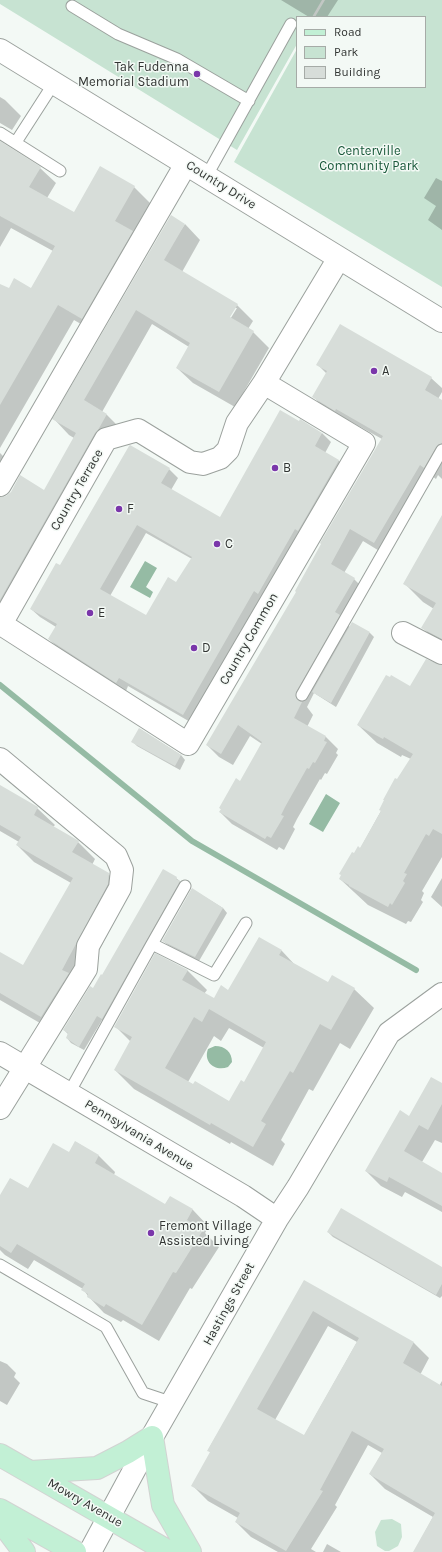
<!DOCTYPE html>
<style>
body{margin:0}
#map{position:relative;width:442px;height:1552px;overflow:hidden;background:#f3f9f5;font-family:Karla,sans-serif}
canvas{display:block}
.legend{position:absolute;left:296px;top:16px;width:130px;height:72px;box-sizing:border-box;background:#f3f9f5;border:1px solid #a6aba7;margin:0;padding:5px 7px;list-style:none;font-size:12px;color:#323533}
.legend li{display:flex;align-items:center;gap:8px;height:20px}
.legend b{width:20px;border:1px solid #a6aba7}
</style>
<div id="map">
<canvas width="442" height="1552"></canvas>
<ul class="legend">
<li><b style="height:5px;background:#c2f0d5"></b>Road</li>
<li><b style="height:11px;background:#c7e3d2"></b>Park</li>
<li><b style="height:11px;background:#d7ddd9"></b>Building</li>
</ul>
</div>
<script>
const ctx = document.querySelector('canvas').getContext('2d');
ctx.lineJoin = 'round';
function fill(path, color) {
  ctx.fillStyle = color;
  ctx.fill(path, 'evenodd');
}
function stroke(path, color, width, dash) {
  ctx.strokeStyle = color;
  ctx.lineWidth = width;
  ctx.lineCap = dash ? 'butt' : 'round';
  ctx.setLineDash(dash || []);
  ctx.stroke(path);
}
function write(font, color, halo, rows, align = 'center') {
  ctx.font = font + ' Karla,sans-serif';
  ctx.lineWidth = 3;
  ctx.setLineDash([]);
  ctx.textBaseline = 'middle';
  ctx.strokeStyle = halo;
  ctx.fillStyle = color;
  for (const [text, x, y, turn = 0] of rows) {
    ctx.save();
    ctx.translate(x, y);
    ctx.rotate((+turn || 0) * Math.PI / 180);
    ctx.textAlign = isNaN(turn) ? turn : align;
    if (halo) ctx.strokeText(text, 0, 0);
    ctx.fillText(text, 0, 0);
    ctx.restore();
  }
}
fill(new Path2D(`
 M0,0H322L312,17H297V44L237,150L0,4Z
 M325,0H442V287L234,162L297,49V87H425V17H315Z
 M392,1519L401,1524L402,1537L398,1546L389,1551H385L377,1546L375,1532L381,1520Z`), '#c7e3d2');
fill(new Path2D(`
 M145,561L157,568L146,587L153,592L150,598L130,587Z
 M326,794L340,803L323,832L309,824Z
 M215,1046C225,1046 232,1052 232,1062L228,1067C215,1072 203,1062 208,1049Z`), '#95bba4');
fill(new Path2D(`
 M281,0H338L327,17H309Z
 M0,97L5,100L21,116L12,130L0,123Z
 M0,142L40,168L56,183L47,198L74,213L134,187L150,203L133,233L148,248L98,334L74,320L0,448V292L9,289H31L53,251L11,228L0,247Z
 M436,178L442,181V230L428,220L436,206L424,198Z
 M185,224L200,240L182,272L237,305L253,321L248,329L253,332L269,348L235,407L193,383L177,368L189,347L152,324L102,412L107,415L122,430L0,626V466L4,497L45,491L74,438L69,435L54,419ZM234,308H237L229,321L227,320Z
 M318,365L431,378L442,388V392L438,399L442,401V479L438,475L436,479L432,476L386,555L363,541L344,573L354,579L366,591L347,624L350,627L370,633L374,637L336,707L314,693L307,707L313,715L307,727L326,737L338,749L336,753L338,755L327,774L325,773L321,780L320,779L297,819L293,827L295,829L284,850L279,847L277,850L232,824L220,812L222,810L220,808L241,782L262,744L250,736L233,765L219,757L207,745L297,592L382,439L348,420L347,422L325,409L314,397L327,374Z
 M322,433L331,442L325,453L339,461L348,470L192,723L128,686L126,691L58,648L49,639L56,627L40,617L31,609L60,567L169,469L178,478L171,490L220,518ZM146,533L192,559L177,584L146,616L110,596Z
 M0,453L4,457L0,463Z
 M442,538V647L423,628L434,609L423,602L405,584Z
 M442,666V857L422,891L424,893L421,900L423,902L411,922L408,921L406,924L368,905L340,879L360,849L398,780L411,759L402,755L401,757L377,743L358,725Z
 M140,729L181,755L185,760L180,770L137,746L133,742Z
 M0,786L37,808L55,825L53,827L78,842L95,859L92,865L108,874L126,892L125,902L80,986L59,1034L0,1000V953L24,967L71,883L34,862L17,845L19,842L0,831Z
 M176,878L181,882L107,1023L102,1020L84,1050L71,1043L67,1038L69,1035L64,1030L102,976Z
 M442,878V907L431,897Z
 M192,889L223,908L227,913L199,961L168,945L163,941Z
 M259,938L282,951L296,966L328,984L354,989L374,1008L350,1049L340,1043L313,1091L309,1089L281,1140L285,1144L273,1166L231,1142L230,1144L134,1089L115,1070L131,1042L115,1026L187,970L207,990L204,994L215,999L229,991ZM229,1028L264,1048L244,1083L230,1102L188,1082L214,1036L221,1041Z
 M442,1084V1143L435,1140L422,1162L442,1174V1212L405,1192L402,1197L381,1186L366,1171L410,1117Z
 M76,1142L99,1156L115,1172L114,1175L165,1205L170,1197L193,1210L209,1227L205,1233L219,1247L192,1289L190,1288L159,1341L123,1320L121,1322L104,1313L88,1296L83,1289L34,1260L28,1269L5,1255L0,1250V1197L28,1189L69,1153Z
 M328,1232L442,1268V1296L440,1298L333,1237Z
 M305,1282L414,1343L429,1358L420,1375L439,1386L442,1381V1552H414L433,1517L385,1489L370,1474L382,1453L368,1445L335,1505L337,1507L311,1549L316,1552H278L251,1537L236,1522L238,1518L208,1501L193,1486L211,1453L208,1450ZM328,1326L357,1342L304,1436L275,1420Z
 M0,1361L7,1364L16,1373L14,1377L20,1383L7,1405L0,1401Z
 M327,1544L341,1552H323Z`), '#0003');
stroke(new Path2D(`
 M0,685L192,841L416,970`), '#95bba4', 6);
fill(new Path2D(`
 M0,141L41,167L29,187L74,212L100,166L135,186L115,221L133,231L82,319L58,305L0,405V284L9,288L14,278L31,288L55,246L0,216Z
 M171,215L185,224L164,260L238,304L230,317L254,331L219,392L176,368L190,343L136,310L84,400L107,414L98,430L95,433L0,600V497L6,496L11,492L20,475L44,490L76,433L52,419Z
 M340,324L432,377L425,390L442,400V443L436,447L424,468L420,465L374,543L350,529L331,564L355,578L335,612L340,615L296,692V698L302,702L294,718L326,736L324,741L327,742L315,763L313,762L309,769L307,768L285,807L281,815L284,816L271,838L267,836L265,839L219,812L221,809L219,808L236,778L240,781L262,742L238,725L221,754L206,745L296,592L295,591L321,544L320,543L383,436L336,409L335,411L312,397L327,371L316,365Z
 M280,410L299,421L300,419L322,433L315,446L339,460L298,531L295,529L258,594L254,591L183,715L119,678L116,683L48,639L57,624L30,609L56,563L60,565L129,446L130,445L170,468L161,483L220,517ZM137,525L192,557L176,582L168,577L146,615L100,589Z
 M442,515V639L421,628L436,603L403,584Z
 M352,622L370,632L331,703L312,692Z
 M426,659L442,665V834L433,829L429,836L426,834L404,873L407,874L403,881L405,883L392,905L390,903L388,907L349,886V885L339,879L341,875L339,874L352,852L354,853L358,846L360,848L381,811L379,810L384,800H383L395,778L397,779L413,754L384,737L383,739L357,725L386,675L390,677L391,675L410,686Z
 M139,728L181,755L175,766L131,742Z
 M0,785L38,807L34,815L79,841L72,852L109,873L108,884L62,970L69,973L41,1017L0,993V952L23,965L73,878L16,845L21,837L0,825Z
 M163,869L177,877L176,879L180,881L102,1019L97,1016L79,1047L66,1038L68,1033L63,1030L90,986L93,988L101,974L102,975Z
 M192,888L223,908L195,957L162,941Z
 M259,937L282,950L279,955L328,982L332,975L355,988L331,1030L320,1024L293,1073L290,1071L261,1121L266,1124L253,1147L211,1123L210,1125L114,1070L132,1037L114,1027L155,953L188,970L182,980L214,998L221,985L228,990ZM209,1009L266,1042L244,1082L241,1080L229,1101L195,1081L193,1084L165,1068L194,1017L202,1022Z
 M431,1077L442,1083V1104L428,1130L419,1125L404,1151L442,1173V1206L389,1177L387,1182L365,1171L400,1110L409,1116Z
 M75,1141L99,1155L95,1163L165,1204L170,1196L193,1209L187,1220L203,1230L176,1273L173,1272L142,1325L106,1304L104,1307L87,1297L88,1294L81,1290L85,1284L17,1244L11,1253L0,1246V1195L10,1178L28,1188L53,1143L69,1152Z
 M341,1208L442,1267V1284L436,1295L327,1232Z
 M304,1280L414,1342L403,1363L442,1386V1552H413L435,1513L369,1474L384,1449L352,1431L320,1490L323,1491L286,1551L235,1522L240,1513L191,1486L210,1452L207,1451ZM313,1311L359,1338L304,1435L257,1409Z`), '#d7ddd9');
const lane = new Path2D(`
 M72,6L118,34L177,59L249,101
 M0,133L60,171
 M16,142L54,83
 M206,177L291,24
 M302,695L442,450
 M152,944L185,886
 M69,1093L152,944L214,975L246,923
 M0,1265L106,1327L143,1393L173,1403`);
const street = new Path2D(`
 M0,50L442,321
 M264,383L364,443L188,744L1,624L106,439L138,430L190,462L203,464L220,458L228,450L237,423L264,383L339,258
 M0,485L186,164
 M403,633L442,653
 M0,759L116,856L122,870L120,888L88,946L86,969L0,1108
 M0,1053L243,1196L277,1219
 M90,1552L152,1437L277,1219L298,1187L389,1033L442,994`);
const primary = new Path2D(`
 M0,1455L169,1552
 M30,1472L97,1468L128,1452L152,1437L163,1505L190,1552
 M0,1510L75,1552
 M0,1520L24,1552`);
stroke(lane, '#9ba19d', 13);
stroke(street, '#9ba19d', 24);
stroke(primary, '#d2d3d2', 24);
stroke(lane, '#fff', 11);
stroke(street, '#fff', 22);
stroke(primary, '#c2f0d5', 22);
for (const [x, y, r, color] of [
 [197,74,4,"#7a36aa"],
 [374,371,4,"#7a36aa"],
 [275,468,4,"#7a36aa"],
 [119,509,4,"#7a36aa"],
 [217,544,4,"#7a36aa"],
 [90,613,4,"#7a36aa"],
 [194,648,4,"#7a36aa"],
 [151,1233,4,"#7a36aa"]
]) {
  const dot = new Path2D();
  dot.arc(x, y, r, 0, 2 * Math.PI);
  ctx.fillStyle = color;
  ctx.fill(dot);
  stroke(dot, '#f3f9f5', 1.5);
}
write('13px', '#323533', '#f3f9f5', [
 ["Tak Fudenna",189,67,"right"],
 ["Memorial Stadium",189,82,"right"],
 ["A",382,371],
 ["B",283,468],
 ["F",127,509],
 ["C",225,544],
 ["E",98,613],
 ["D",202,648],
 ["Fremont Village",159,1226],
 ["Assisted Living",159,1241]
], 'left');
write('13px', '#185839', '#f3f9f5', [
 ["Centerville",369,151],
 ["Community Park",369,166]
]);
write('13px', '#323533', '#f3f9f5', [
 ["Country Drive",221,185,32],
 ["Country Terrace",77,490,-60],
 ["Country Common",249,639,-60],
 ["Pennsylvania Avenue",139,1135,31],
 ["Hastings Street",229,1304,-61],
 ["Mowry Avenue",85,1503,30]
]);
</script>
